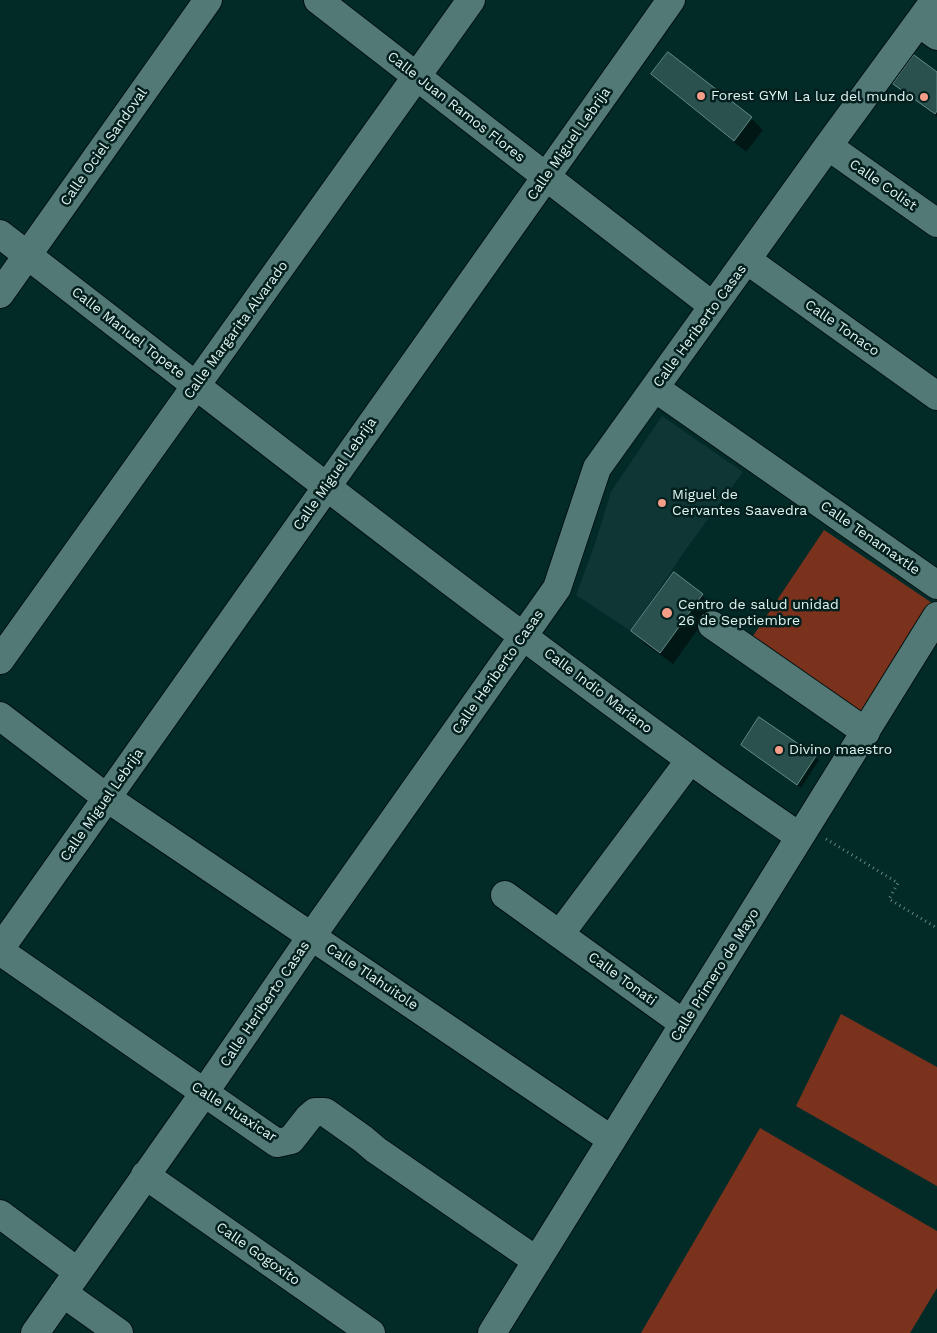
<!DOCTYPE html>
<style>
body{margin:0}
canvas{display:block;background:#022b28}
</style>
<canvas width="937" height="1333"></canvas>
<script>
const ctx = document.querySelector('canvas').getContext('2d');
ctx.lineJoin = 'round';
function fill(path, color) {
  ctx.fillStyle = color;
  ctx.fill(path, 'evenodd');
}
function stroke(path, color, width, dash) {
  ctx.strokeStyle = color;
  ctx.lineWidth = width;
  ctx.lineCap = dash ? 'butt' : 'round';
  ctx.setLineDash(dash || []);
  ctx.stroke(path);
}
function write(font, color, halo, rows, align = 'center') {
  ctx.font = font + ' "Work Sans",sans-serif';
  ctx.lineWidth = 5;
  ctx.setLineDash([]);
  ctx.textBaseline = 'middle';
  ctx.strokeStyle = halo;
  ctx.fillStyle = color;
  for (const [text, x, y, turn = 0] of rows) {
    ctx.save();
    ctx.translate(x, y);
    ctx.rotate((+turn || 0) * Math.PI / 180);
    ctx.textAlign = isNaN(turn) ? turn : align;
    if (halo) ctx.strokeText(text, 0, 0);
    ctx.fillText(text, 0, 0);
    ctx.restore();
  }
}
fill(new Path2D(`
 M662,416L743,472L686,549L631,631L576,595L595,544L611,492Z`), '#0f3634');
fill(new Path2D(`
 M824,530L932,603L857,720L747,645Z
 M841,1014L937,1067V1186L796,1106Z
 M760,1128L937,1231V1288L910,1333H641Z`), '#7b321d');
fill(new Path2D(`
 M669,53L751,118L763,130L746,152L665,86L653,74Z
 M937,74V117L903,91L895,83Z
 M702,595L714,607L673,664L645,644L633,631Z
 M747,748L815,757L819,760L801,788Z`), '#0007');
const building = new Path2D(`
 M668,52L752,117L734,141L651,74Z
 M914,55L937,72V111L935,114L893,84Z
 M674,572L703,594L660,653L631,631Z
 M759,717L816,756L797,785L741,745Z`);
fill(building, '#2b514e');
stroke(building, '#638a86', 1);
const minor = new Path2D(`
 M318,0L713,306
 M919,23L937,36
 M828,146L937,223
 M0,234C228,410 455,589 689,759C725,786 763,811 800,837
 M747,260L937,396
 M0,294L208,0
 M655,388L937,585
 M712,625L866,732
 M0,660L471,0
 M0,716L107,798L612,1140
 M505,895L684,1024
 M560,934L690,760
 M0,949L671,0
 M0,951L277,1143L291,1140L309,1117L315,1112H325L363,1139L376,1150L537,1261
 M145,1175L371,1333
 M0,1214L78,1272
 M63,1293L119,1333
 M35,1333L204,1093L311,937L557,588L597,468L828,146L935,0
 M492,1333L937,616`);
stroke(minor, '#001210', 30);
stroke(new Path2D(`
 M826,839L898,883L889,899L937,928`), '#668683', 3, [1, 4]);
stroke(minor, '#527975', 28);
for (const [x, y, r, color] of [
 [701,96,5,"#f49e87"],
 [924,97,5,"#f49e87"],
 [662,503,5,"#f49e87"],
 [667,613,6,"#f49e87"],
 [779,750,5,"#f49e87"]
]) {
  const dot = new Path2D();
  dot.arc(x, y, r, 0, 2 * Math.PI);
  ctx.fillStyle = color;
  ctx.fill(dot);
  stroke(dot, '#03201e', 2);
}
write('14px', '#dff3f1', '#03201e', [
 ["Forest GYM",711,96],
 ["La luz del mundo",914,97,"right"],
 ["Miguel de",672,495],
 ["Cervantes Saavedra",672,511],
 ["Centro de salud unidad",678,605],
 ["26 de Septiembre",678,621],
 ["Divino maestro",789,750]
], 'left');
write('14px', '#dff3f1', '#03201e', [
 ["Calle Juan Ramos Flores",456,107,38],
 ["Calle Miguel Lebrija",569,144,-55],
 ["Calle Ociel Sandoval",104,147,-55],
 ["Calle Colist",883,185,35],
 ["Calle Heriberto Casas",700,326,-54],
 ["Calle Tonaco",842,328,35],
 ["Calle Margarita Alvarado",236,330,-54],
 ["Calle Manuel Topete",128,333,38],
 ["Calle Miguel Lebrija",335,474,-55],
 ["Calle Tenamaxtle",870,538,35],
 ["Calle Heriberto Casas",498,672,-55],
 ["Calle Indio Mariano",598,691,37],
 ["Calle Miguel Lebrija",102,805,-55],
 ["Calle Primero de Mayo",715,975,-58],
 ["Calle Tlahuitole",372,977,34],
 ["Calle Tonati",622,979,36],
 ["Calle Heriberto Casas",265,1004,-56],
 ["Calle Huaxicar",234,1112,33],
 ["Calle Gogoxito",258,1254,35]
]);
</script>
